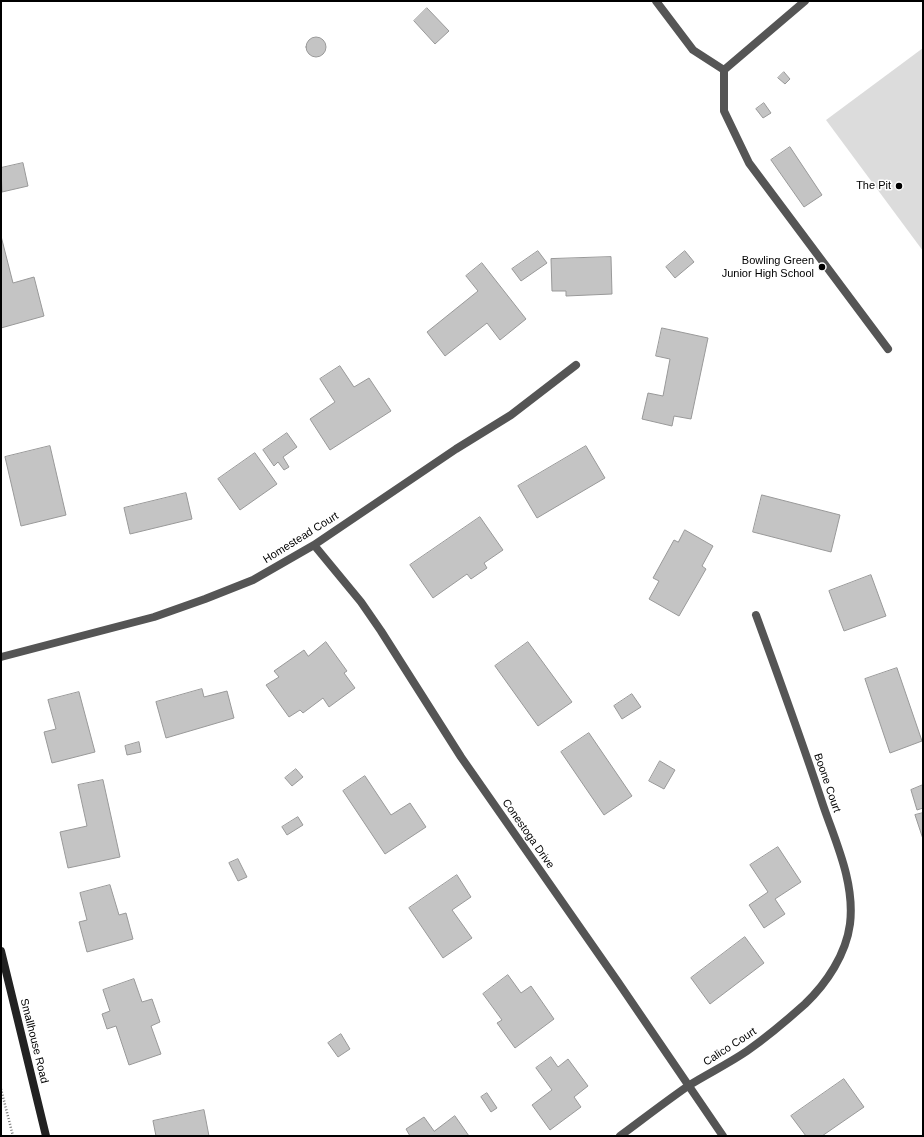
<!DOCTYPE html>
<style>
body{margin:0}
#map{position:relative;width:924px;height:1137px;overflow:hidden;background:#fff;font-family:Helvetica,sans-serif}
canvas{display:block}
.frame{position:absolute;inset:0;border:2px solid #000;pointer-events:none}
</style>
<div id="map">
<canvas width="924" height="1137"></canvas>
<div class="frame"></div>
</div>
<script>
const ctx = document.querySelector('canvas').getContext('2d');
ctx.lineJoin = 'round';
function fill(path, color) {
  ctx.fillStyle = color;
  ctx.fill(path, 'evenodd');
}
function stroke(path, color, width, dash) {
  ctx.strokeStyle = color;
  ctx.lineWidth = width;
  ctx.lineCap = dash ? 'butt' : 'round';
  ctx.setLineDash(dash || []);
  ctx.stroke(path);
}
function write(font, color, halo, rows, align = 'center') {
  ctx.font = font + ' Helvetica,sans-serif';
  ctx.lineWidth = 3;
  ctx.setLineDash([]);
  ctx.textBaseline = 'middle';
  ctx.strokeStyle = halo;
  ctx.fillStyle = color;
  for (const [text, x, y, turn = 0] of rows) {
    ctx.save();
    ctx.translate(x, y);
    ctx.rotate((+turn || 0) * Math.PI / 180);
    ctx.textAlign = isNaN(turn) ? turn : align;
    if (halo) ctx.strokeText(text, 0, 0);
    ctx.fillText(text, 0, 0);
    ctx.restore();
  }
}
fill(new Path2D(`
 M923,48V251L826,120Z`), '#dcdcdc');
const building = new Path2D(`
 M427,8L449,31L435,44L414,21Z
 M306 47a10 10 0 1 1 20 0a10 10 0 1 1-20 0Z
 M784,72L790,79L785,84L778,78Z
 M764,103L771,113L763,118L756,109Z
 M790,147L822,195L804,207L771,160Z
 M23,163L28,186L2,192L1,168Z
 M1,236L13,283L34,277L44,316L1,328Z
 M538,251L547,263L521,281L512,269Z
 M685,251L694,262L675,278L666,267Z
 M611,257L612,294L566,296V291H552L551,259Z
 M482,263L526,319L500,340L487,323L445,356L427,332L478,291L466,276Z
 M662,328L708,338L691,419L674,416L672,426L642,419L648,393L663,396L670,359L656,356Z
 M340,366L354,387L369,378L391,411L330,450L310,419L335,402L320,379Z
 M287,433L297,447L283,457L289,467L284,470L278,462L274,466L263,450Z
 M50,446L66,515L21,526L5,457Z
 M586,446L605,478L537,518L518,486Z
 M255,453L277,484L240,510L218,479Z
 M186,493L192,519L130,534L124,508Z
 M762,495L840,515L831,552L753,532Z
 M480,517L503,550L484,563L487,568L471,579L467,574L433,598L410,565Z
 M685,530L713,546L702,566L706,569L679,616L649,599L659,581L653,578L674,540L678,542Z
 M871,575L886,616L844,631L829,591Z
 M326,642L347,671L344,673L355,688L329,707L323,698L303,713L300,710L289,717L266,685L279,677L274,671L304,650L308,656Z
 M528,642L572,702L538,726L495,666Z
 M897,668L922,741L890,753L865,679Z
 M202,689L204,697L227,691L234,718L166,738L156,702Z
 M79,692L95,752L52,763L44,732L56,729L48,700Z
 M632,694L641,707L622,719L614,706Z
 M589,733L632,796L604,815L561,752Z
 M139,742L141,752L127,755L125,746Z
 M660,761L675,770L664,789L649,781Z
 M296,769L303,777L292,786L285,778Z
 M365,776L391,815L410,803L426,827L385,854L343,791Z
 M103,780L120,857L68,868L60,832L87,826L78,785Z
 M923,785V808L917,810L911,790Z
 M923,813V839L915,815Z
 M298,817L303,825L287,835L282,827Z
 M778,847L801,882L775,899L785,914L764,928L749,905L768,892L750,865Z
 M238,859L247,877L238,881L229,863Z
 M457,875L471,897L452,910L472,938L443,958L409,908Z
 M110,885L119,915L126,913L133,939L87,952L79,922L87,920L80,893Z
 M745,937L764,963L710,1004L691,978Z
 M508,975L521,993L531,986L554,1019L515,1048L497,1023L502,1020L483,994Z
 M134,979L142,1002L152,999L160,1022L151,1026L161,1054L129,1065L116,1026L107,1029L102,1014L110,1011L103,990Z
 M341,1034L350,1049L338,1057L328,1043Z
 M551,1057L558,1067L568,1059L588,1086L574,1097L581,1107L550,1130L532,1105L552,1090L536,1068Z
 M844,1079L864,1107L822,1136H806L791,1116Z
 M487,1093L497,1108L491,1112L481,1097Z
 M204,1110L209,1136H156L153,1121Z
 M455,1116L469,1136H410L406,1129L424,1117L434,1131Z`);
fill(building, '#c4c4c4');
stroke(building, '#999', 1);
stroke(new Path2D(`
 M1,1089L13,1136`), '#777', 2.5, [1, 2]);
stroke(new Path2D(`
 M656,1L693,50L724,70L805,1
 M724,70V111L749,163L888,349`), '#555', 8);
stroke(new Path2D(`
 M314,545L361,602L381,631L461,757L618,982L723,1136
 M1,657L154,617L205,599L253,580L314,545L456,449L511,415L576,365
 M620,1136C643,1119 665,1102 688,1086C707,1074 728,1064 747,1051C767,1037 786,1021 805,1004C827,983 846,954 850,924C855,883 836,843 823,805C802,741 779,678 756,615`), '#555', 8);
stroke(new Path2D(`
 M1,951L46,1136`), '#222', 8);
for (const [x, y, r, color] of [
 [899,186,4,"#000"],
 [822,267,4,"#000"]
]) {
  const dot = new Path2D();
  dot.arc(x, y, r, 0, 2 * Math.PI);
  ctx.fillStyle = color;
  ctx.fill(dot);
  stroke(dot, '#fff', 1.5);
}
write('11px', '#000', '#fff', [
 ["The Pit",891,186],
 ["Bowling Green",814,261],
 ["Junior High School",814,274]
], 'right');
write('11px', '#000', '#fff', [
 ["Homestead Court",301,538,-32],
 ["Boone Court",827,783,71],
 ["Conestoga Drive",528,834,55],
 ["Smallhouse Road",34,1041,76],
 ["Calico Court",730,1047,-33]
]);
</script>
